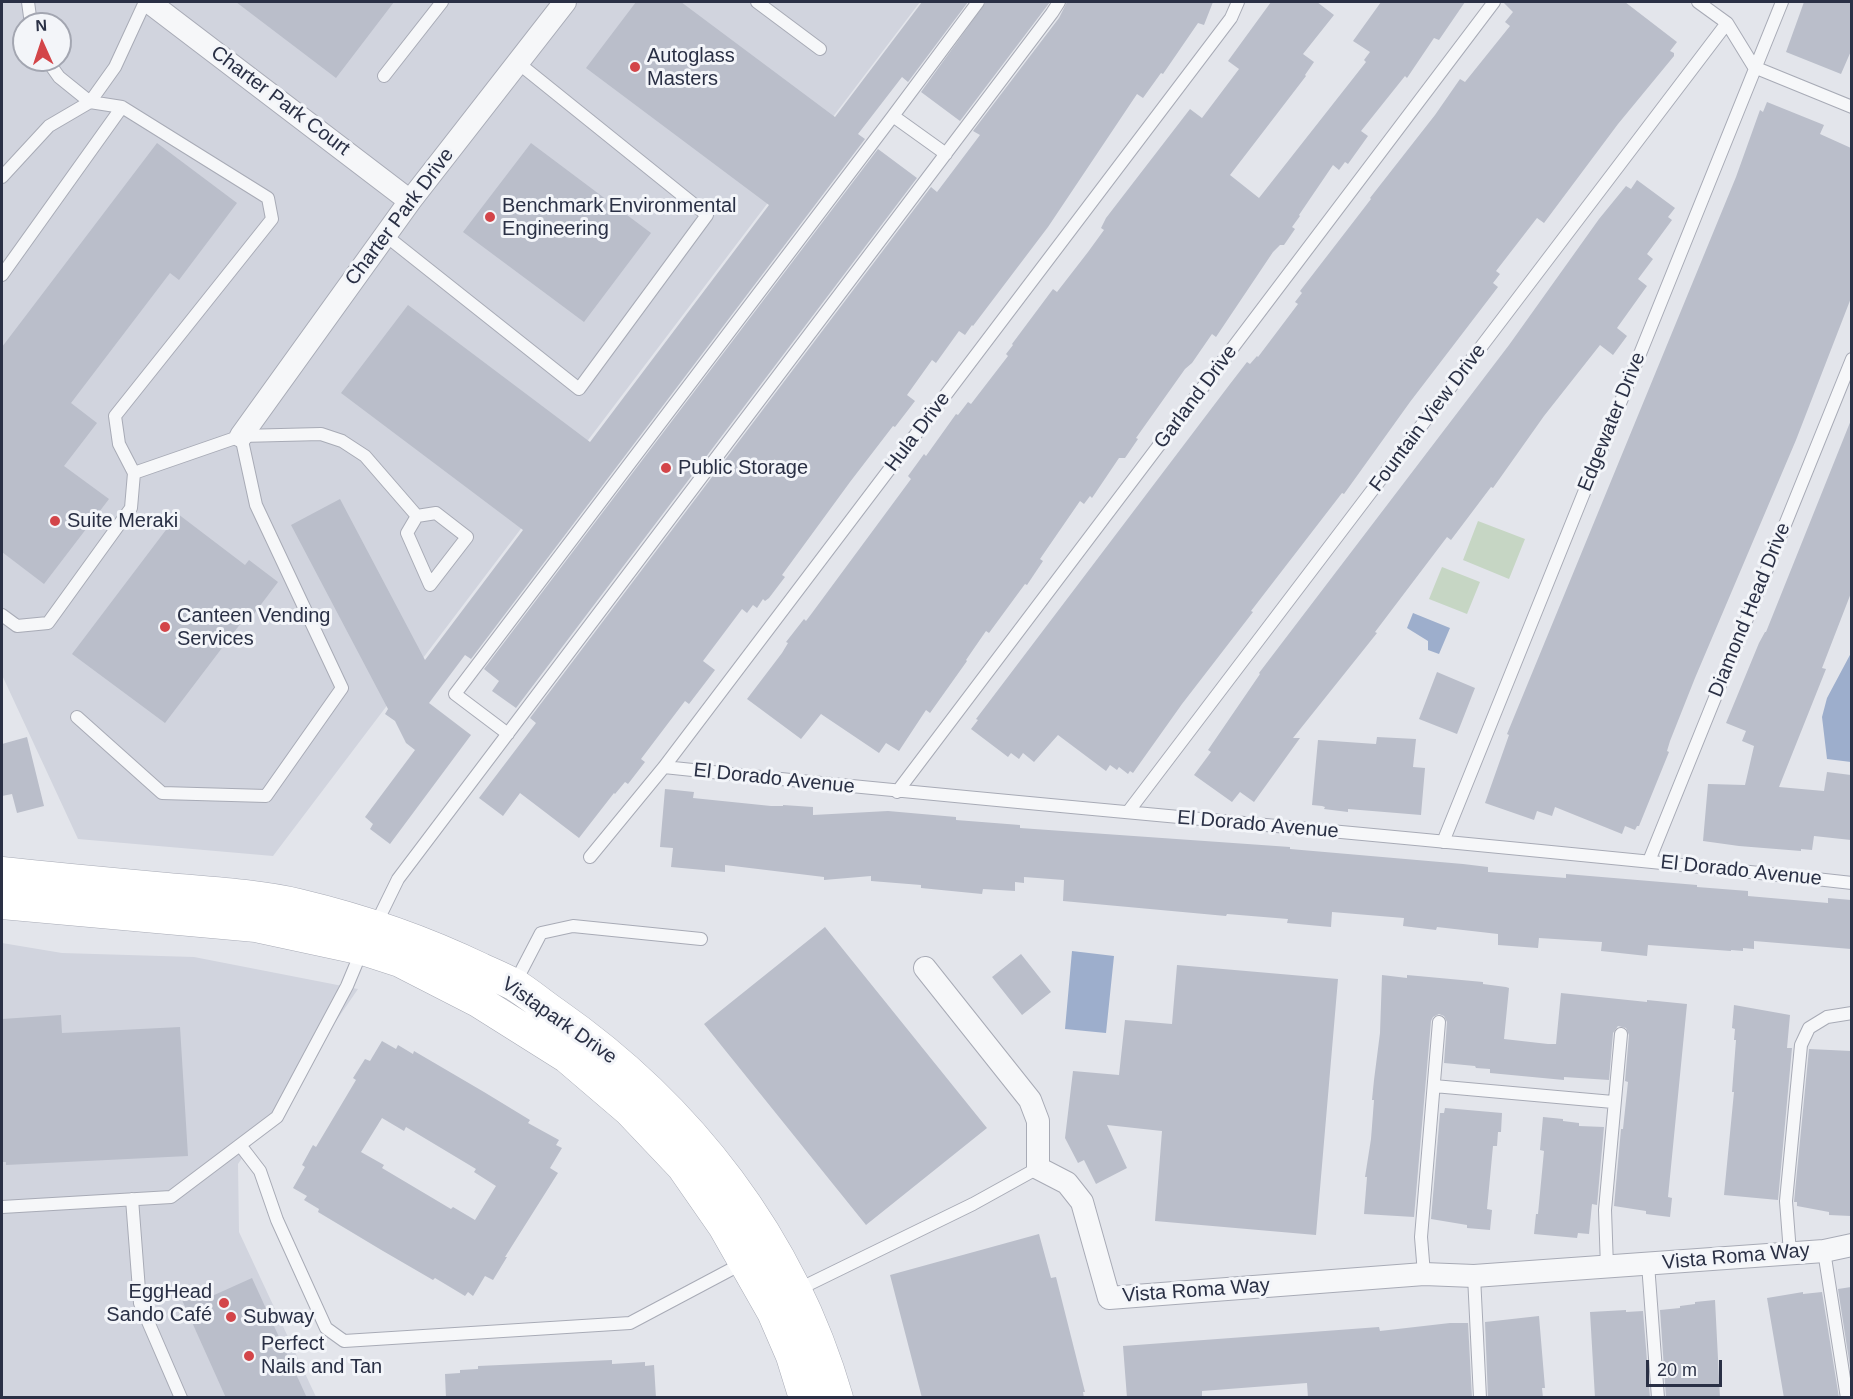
<!DOCTYPE html>
<meta charset="utf-8">
<style>
body{margin:0}
#map{position:relative;width:1853px;height:1399px;overflow:hidden;background:#e3e5eb;font-family:Arial,sans-serif}
canvas{display:block}
.frame{position:absolute;inset:0;border:3px solid #2a3045;pointer-events:none}
.north{position:absolute;left:12px;top:12px;width:60px;height:60px;box-sizing:border-box;background:#f3f5f9;border:2px solid #a3a6b1;border-radius:50%;rotate:357deg;font-size:16px;font-weight:700;line-height:24px;text-align:center;color:#2a3045}
.north::after{content:'';display:block;margin:auto;width:21px;height:27px;background:#d34549;clip-path:polygon(50% 0,100% 100%,50% 72%,0 100%)}
.scale{position:absolute;left:1646px;top:1360px;width:76px;height:27px;box-sizing:border-box;border:3px solid #2a3045;border-top:0;padding-left:8px;font-size:18px;line-height:21px;white-space:nowrap;color:#2a3045;-webkit-text-stroke:4px #f3f5f9;paint-order:stroke}
</style>
<div id="map">
<canvas width="1853" height="1399"></canvas>
<div class="frame"></div>
<div class="north">N</div>
<div class="scale">20 m</div>
</div>
<script>
const ctx = document.querySelector('canvas').getContext('2d');
ctx.lineJoin = 'round';
function fill(path, color) {
  ctx.fillStyle = color;
  ctx.fill(path, 'evenodd');
}
function stroke(path, color, width, dash) {
  ctx.strokeStyle = color;
  ctx.lineWidth = width;
  ctx.lineCap = dash ? 'butt' : 'round';
  ctx.setLineDash(dash || []);
  ctx.stroke(path);
}
function write(font, color, halo, rows, align = 'center') {
  ctx.font = font + ' Arial,sans-serif';
  ctx.lineWidth = 6;
  ctx.setLineDash([]);
  ctx.textBaseline = 'middle';
  ctx.strokeStyle = halo;
  ctx.fillStyle = color;
  for (const [text, x, y, turn = 0] of rows) {
    ctx.save();
    ctx.translate(x, y);
    ctx.rotate((+turn || 0) * Math.PI / 180);
    ctx.textAlign = isNaN(turn) ? turn : align;
    if (halo) ctx.strokeText(text, 0, 0);
    ctx.fillText(text, 0, 0);
    ctx.restore();
  }
}
fill(new Path2D(`
 M2,2H920L273,856L78,839L2,675ZM24,24H60V60H24Z
 M2,943L62,953L194,957L358,989L238,1164L239,1232L316,1397H2Z`), '#d1d4de');
fill(new Path2D(`
 M1478,521L1525,539L1509,579L1463,560Z
 M1442,567L1480,582L1467,614L1429,599Z`), '#c6d6c4');
fill(new Path2D(`
 M1413,613L1450,628L1439,654L1428,650V641L1407,628Z
 M1851,653V762L1827,759L1822,717L1827,698Z
 M1072,951L1114,956L1106,1033L1065,1029Z`), '#9daecc');
fill(new Path2D(`
 M236,2H394L336,78Z
 M636,2H681L835,117L922,2H968L908,82L902,77L858,134L865,139L471,659L465,655L429,703L471,735L390,844L370,829L373,824L365,817L415,750L406,743L395,721L385,714L388,709L291,525L340,499L425,660L523,530L341,393L408,305L590,442L769,205L586,68Z
 M986,2H1050L960,121L921,92Z
 M1067,2H1213L1204,25L1198,23L1163,74L1161,73L1143,98L1137,94L1048,227L973,326L972,325L965,335L959,331L936,363L932,360L907,395L915,401L895,427L893,426L850,482L782,575L785,577L769,598L765,601L763,599L757,608L753,605L747,613L742,609L703,661L715,670L689,704L685,701L641,759L645,762L628,784L625,782L615,794L614,793L579,838L520,793L503,816L479,798L536,723L530,718L931,187L937,192L980,135L973,131L1059,18Z
 M1271,2H1317L1334,15L1303,54L1314,62L1305,75L1306,76L1230,175L1259,198L1366,62L1364,60L1370,52L1353,41L1381,2H1465L1439,40L1434,38L1407,78L1405,76L1361,131L1368,136L1348,164L1345,162L1339,170L1333,165L1299,215L1300,216L1292,227L1295,229L1284,245H1280L1273,252L1216,337L1212,334L1192,363L1185,369L1136,438L1138,439L1125,458H1119L1092,498L1090,496L1084,504L1080,501L1040,559L1043,561L1027,585L1025,584L989,633L986,631L966,660L967,661L930,713L926,710L899,751L886,743L879,753L821,714L801,739L747,699L782,653L788,643L786,642L804,619L806,621L812,613L911,479L908,476L924,454L926,456L956,414L958,415L968,402L971,404L1008,356L1006,354L1013,345L1012,344L1053,289L1057,292L1088,252L1104,230L1101,228L1106,218L1190,109L1202,118L1239,69L1228,61Z
 M1503,2H1625L1677,42L1670,51L1674,53V56L1618,124L1544,223L1537,218L1496,271L1500,274L1493,283L1498,287L1410,402L1344,494L1342,493L1251,611L1253,612L1182,704L1133,773L1130,771L1128,774L1119,767L1117,770L1110,765L1106,771L1058,735L1034,762L1023,753L1019,759L1011,753L1008,757L971,729L978,720L976,719L1230,384L1247,362L1250,364L1257,356L1258,357L1298,304L1295,302L1302,293L1300,291L1371,199L1370,198L1435,115L1460,79L1465,82L1510,26L1505,22L1513,12Z
 M1804,2H1851V51L1841,74L1786,52Z
 M1767,102L1824,125L1820,134L1851,148V298L1796,440L1695,678L1670,741L1667,751L1669,752L1639,826H1637L1635,830L1625,826L1622,834L1555,807L1552,816L1537,811L1534,820L1485,803L1509,735L1507,734L1736,177L1760,110L1763,112Z
 M157,143L237,203L179,280L170,273L71,403L97,423L64,466L109,499L44,584L2,552V347Z
 M531,143L651,233L584,322L463,232Z
 M878,149L917,178L516,708L492,691L499,681L484,669Z
 M1637,180L1675,208L1668,217L1672,220L1647,254L1653,259L1638,279L1647,286L1617,328L1627,336L1613,355L1600,345L1544,416L1493,488L1491,487L1451,540L1447,537L1375,632L1377,633L1293,738H1300L1254,802L1240,792L1232,802L1194,775L1211,752L1208,750L1260,674L1259,673L1509,345L1599,219L1626,186L1631,189Z
 M1851,420V593L1822,668L1826,669L1779,787L1824,791L1827,772L1851,775V840L1814,836L1812,850L1801,849V851L1739,846L1703,841L1708,784L1745,785L1754,746L1742,741L1746,731L1726,723L1759,643L1765,632H1766Z
 M178,514L245,565L249,560L278,582L247,623L244,619L165,723L72,654Z
 M1437,672L1475,688L1457,734L1419,719Z
 M27,737L44,806L17,813L12,794L2,796V744Z
 M1377,737L1416,739L1413,767L1425,768L1421,815L1348,809V812L1324,809L1325,807L1322,806L1312,805L1318,740L1376,744Z
 M665,789L694,792L693,798L771,806H783V805L813,807V815L888,811L956,817V820L1020,825V828L1290,847V849L1463,864L1488,867V872L1566,878V874L1697,885V887L1748,891V896L1828,903V898L1851,900V949L1754,941V949L1743,948V951L1731,950V951L1648,945L1647,956L1601,951L1602,942L1539,938L1538,948L1498,945V934L1437,927L1436,930L1403,926L1404,918L1332,912L1331,927L1287,923L1288,919L1227,914L1226,916L1063,901L1064,880L1024,877V883L1015,882V891L983,889L982,894L921,888V885L871,881V876L824,880V877L725,865V872L671,867L673,848L660,847Z
 M825,927L987,1128L866,1225L704,1024Z
 M1021,954L1051,992L1022,1015L992,977Z
 M1177,965L1338,979L1316,1235L1155,1221L1162,1131L1107,1125L1127,1168L1096,1184L1084,1160L1078,1163L1065,1138L1073,1071L1119,1075L1125,1020L1172,1024Z
 M1382,975L1407,978V975L1483,982V984L1506,987L1509,988L1504,1039L1548,1044H1556L1561,993L1647,1002V1000L1687,1004L1668,1197L1672,1198L1670,1217L1646,1214V1211L1614,1206L1621,1129H1623L1628,1082L1625,1081L1629,1035L1626,1028L1618,1026L1613,1033L1609,1080L1564,1077V1080L1490,1073V1069L1476,1068L1475,1066L1444,1063L1447,1022L1444,1016L1439,1014L1433,1017L1431,1021L1414,1217L1364,1214L1367,1177H1365L1371,1139L1374,1100H1372L1374,1080L1380,1033Z
 M1734,1005L1790,1015L1787,1048H1792L1778,1200L1724,1195L1734,1092H1732L1736,1040H1734L1735,1029L1732,1028Z
 M61,1015L62,1033L180,1027L188,1156L6,1165V1162H2V1019Z
 M382,1041L396,1049L398,1045L413,1054L414,1051L484,1092L530,1120L528,1123L559,1140L556,1145L562,1148L550,1168L558,1173L505,1257H507L493,1280L485,1276L473,1296L468,1292L465,1296L435,1278L433,1280L383,1251L318,1212L319,1209L304,1200L307,1196L293,1188L305,1167L302,1165L313,1145L316,1147L356,1080L353,1078L365,1059L370,1061ZM382,1118L404,1131L406,1127L476,1169L474,1172L496,1186L475,1220L453,1207L451,1209L382,1168L384,1165L361,1152Z
 M1809,1049L1851,1051V1216L1829,1215V1212L1797,1206V1202H1794Z
 M1445,1108L1502,1113L1501,1132H1498L1497,1146H1493L1487,1209L1492,1210L1490,1230L1467,1228V1225L1431,1219L1440,1113H1444Z
 M1543,1117L1563,1119V1121L1579,1123V1126L1604,1127L1597,1205L1592,1204L1589,1234L1578,1233L1577,1238L1534,1234L1536,1214H1538L1544,1151L1540,1150Z
 M1039,1234L1051,1278L1056,1277L1085,1392H1083L1084,1398H922L890,1275Z
 M252,1278L307,1398H226L182,1300L208,1288L212,1296Z
 M1851,1287V1373L1838,1289Z
 M1803,1292V1294L1822,1292L1839,1398H1784L1767,1298Z
 M1715,1300L1720,1398H1666L1660,1310L1680,1308V1306L1695,1304V1302Z
 M1626,1310V1312L1643,1311L1650,1398H1595L1590,1312Z
 M1539,1316L1545,1388H1542L1543,1398H1488L1485,1322Z
 M1450,1323H1468L1472,1398H1308L1307,1383L1202,1391V1398H1127L1123,1346L1379,1327L1380,1331Z
 M612,1360V1364L645,1362V1366L654,1365L656,1398H446L445,1374L460,1373V1370L478,1369V1366Z`), '#babeca');
const lane = new Path2D(`
 M28,2L31,24
 M757,2L820,49
 M1698,2L1727,23L1754,67L1852,107
 M47,60L59,77L90,102L122,107
 M384,76L442,2
 M893,116L978,2
 M2,177L49,126L90,102L115,67L145,2
 M385,235L579,389L707,215L517,62
 M2,275L122,107L268,198L272,219L115,416L119,444L134,473L131,508L48,623L17,626L2,615
 M134,473L241,436L321,434L342,441L365,456L417,516L436,513L467,537L430,585L407,533L417,516
 M77,717L162,793L266,796L342,688L256,505L241,436
 M508,734L455,694L893,116L946,154
 M664,767C1059,809 1456,839 1852,883
 M897,792L1494,2
 M1128,812L1727,23
 M1443,842L1782,2
 M590,857L664,767L1231,18L1238,2
 M1649,861L1852,359
 M375,926L398,879L1052,13L1059,2
 M515,983L541,933L573,926L701,939
 M1434,1086L1613,1102
 M240,1145L260,1171L277,1220L326,1328L344,1341L630,1323L745,1262
 M132,1199L140,1303L181,1398
 M2,1207L171,1197L277,1117L347,986L362,950
 M1824,1251L1847,1398
 M1790,1253L1786,1201L1801,1045L1809,1028L1827,1017L1852,1013
 M1648,1264L1658,1398
 M1607,1267L1605,1210L1621,1034
 M1424,1274L1421,1237L1439,1022
 M1474,1276L1480,1398
 M797,1290L973,1204L1038,1168`);
const street = new Path2D(`
 M149,2L410,201
 M241,436L410,201L565,2
 M925,968L1030,1100L1038,1121V1168L1067,1183L1082,1202L1109,1298L1424,1274L1474,1276L1824,1251L1852,1245`);
const secondary = new Path2D(`
 M2,873C57,879 112,884 167,889C211,893 256,895 299,905C362,920 423,941 481,969C492,974 504,979 515,985C528,993 541,1004 554,1013C689,1107 791,1239 837,1398
 M2,903L256,926L363,949L400,961L478,1001L567,1057L629,1110L683,1167L724,1226L773,1312L792,1356L805,1398`);
stroke(lane, '#a8abb6', 14);
stroke(street, '#a8abb6', 24);
stroke(secondary, '#a8abb6', 33);
stroke(lane, '#f6f7f9', 12);
stroke(street, '#f6f7f9', 22);
stroke(secondary, '#fff', 32);
for (const [x, y, r, color] of [
 [635,67,6,"#d34549"],
 [490,217,6,"#d34549"],
 [666,468,6,"#d34549"],
 [55,521,6,"#d34549"],
 [165,627,6,"#d34549"],
 [224,1303,6,"#d34549"],
 [231,1317,6,"#d34549"],
 [249,1356,6,"#d34549"]
]) {
  const dot = new Path2D();
  dot.arc(x, y, r, 0, 2 * Math.PI);
  ctx.fillStyle = color;
  ctx.fill(dot);
  stroke(dot, '#f3f5f9', 2);
}
write('20px', '#2a3045', '#f3f5f9', [
 ["Autoglass",647,56],
 ["Masters",647,79],
 ["Benchmark Environmental",502,206],
 ["Engineering",502,229],
 ["Public Storage",678,468],
 ["Suite Meraki",67,521],
 ["Canteen Vending",177,616],
 ["Services",177,639],
 ["EggHead",212,1292,"right"],
 ["Sando Café",212,1315,"right"],
 ["Subway",243,1317],
 ["Perfect",261,1344],
 ["Nails and Tan",261,1367]
], 'left');
write('20px', '#2a3045', '#f3f5f9', [
 ["Charter Park Court",280,101,37],
 ["Charter Park Drive",400,217,-53],
 ["Garland Drive",1196,397,-53],
 ["Fountain View Drive",1428,418,-53],
 ["Edgewater Drive",1612,422,-68],
 ["Hula Drive",918,432,-53],
 ["Diamond Head Drive",1750,610,-68],
 ["El Dorado Avenue",774,779,6],
 ["El Dorado Avenue",1258,825,5],
 ["El Dorado Avenue",1741,871,6],
 ["Vistapark Drive",559,1021,35],
 ["Vista Roma Way",1736,1257,-5],
 ["Vista Roma Way",1196,1291,-4]
]);
</script>
